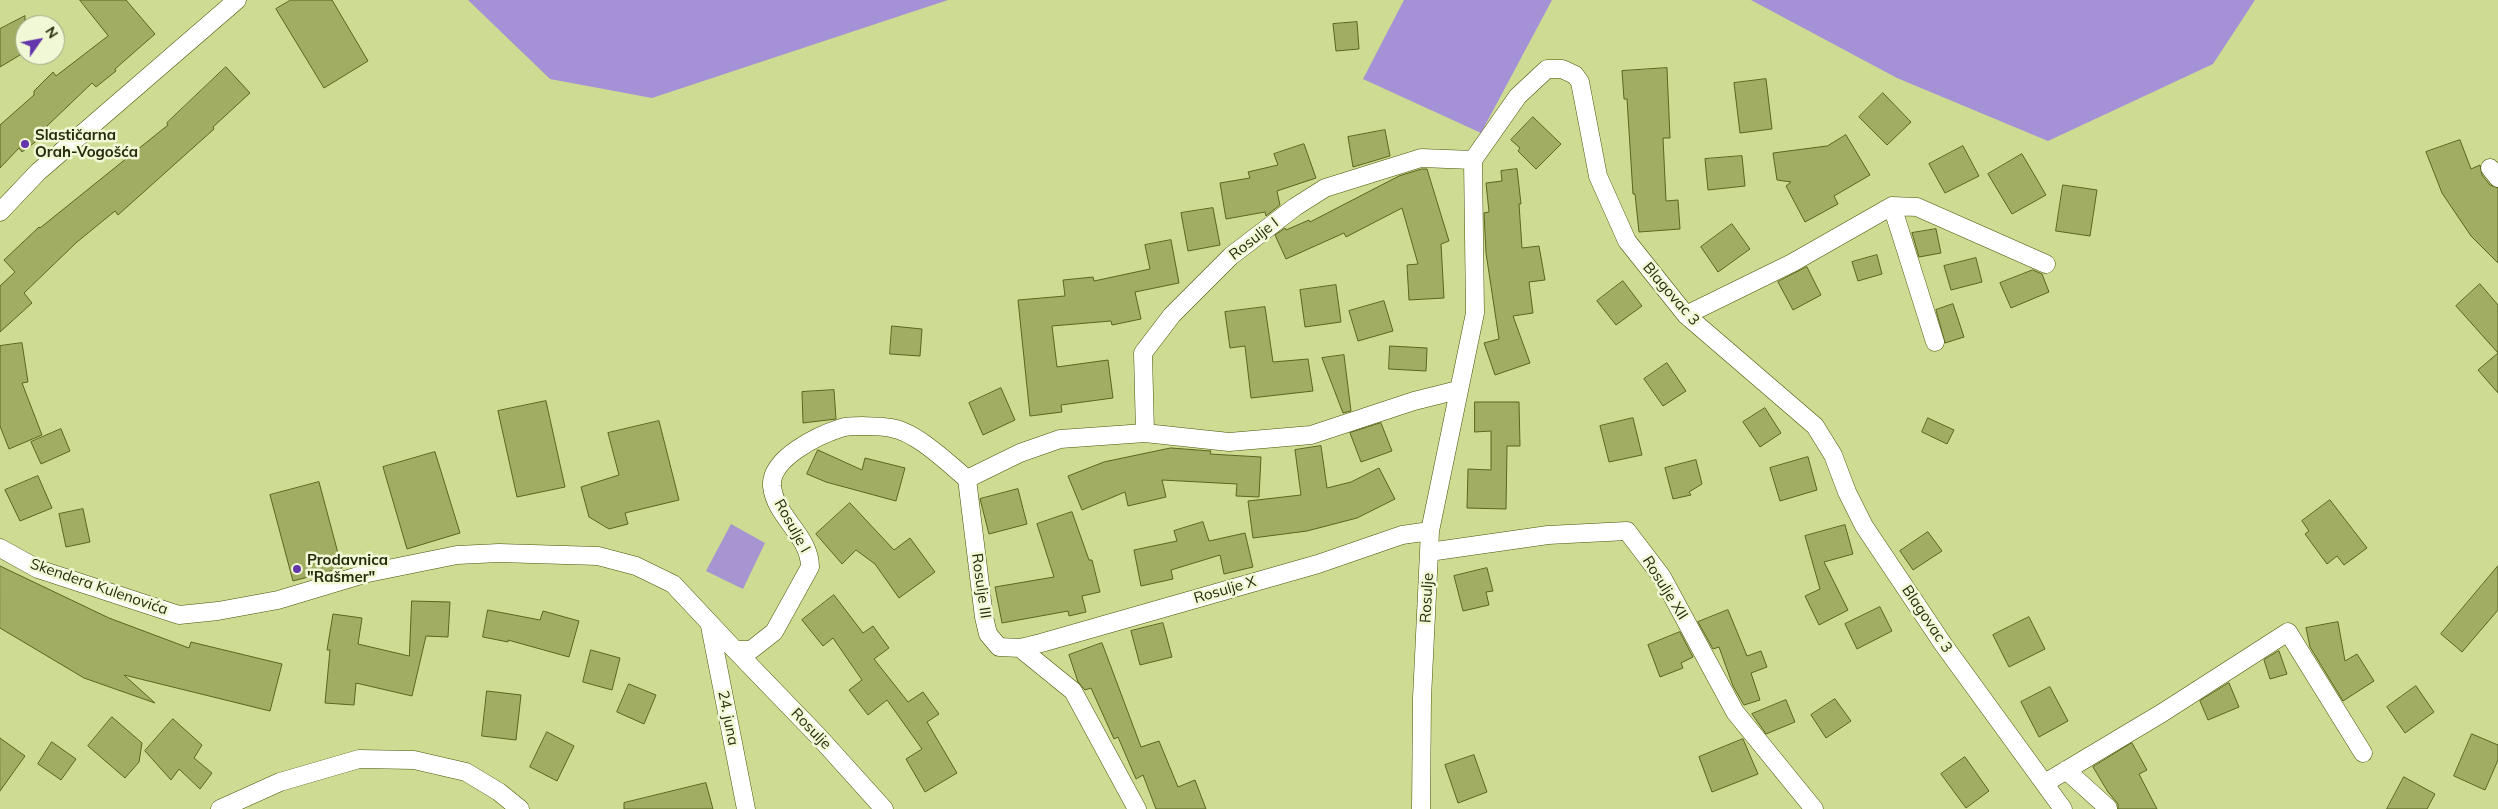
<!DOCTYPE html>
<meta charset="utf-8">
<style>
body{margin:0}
#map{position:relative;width:2498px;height:809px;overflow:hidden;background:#cedb93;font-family:Mulish,sans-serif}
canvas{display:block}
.north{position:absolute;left:15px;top:15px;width:50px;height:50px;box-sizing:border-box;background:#f1f8d5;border:1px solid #a0a686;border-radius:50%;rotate:57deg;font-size:14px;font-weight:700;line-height:20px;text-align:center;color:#272c0f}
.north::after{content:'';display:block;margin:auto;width:18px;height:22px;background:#6535ac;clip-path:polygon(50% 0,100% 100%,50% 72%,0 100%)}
</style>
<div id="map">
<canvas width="2498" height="809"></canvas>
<div class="north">N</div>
</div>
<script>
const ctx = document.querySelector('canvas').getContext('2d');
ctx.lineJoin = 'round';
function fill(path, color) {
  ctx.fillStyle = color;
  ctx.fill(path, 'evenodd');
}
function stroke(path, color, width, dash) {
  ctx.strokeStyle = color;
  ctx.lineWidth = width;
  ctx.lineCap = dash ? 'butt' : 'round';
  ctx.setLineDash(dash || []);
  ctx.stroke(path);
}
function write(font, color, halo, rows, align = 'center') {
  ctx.font = font + ' Mulish,sans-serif';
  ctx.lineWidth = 5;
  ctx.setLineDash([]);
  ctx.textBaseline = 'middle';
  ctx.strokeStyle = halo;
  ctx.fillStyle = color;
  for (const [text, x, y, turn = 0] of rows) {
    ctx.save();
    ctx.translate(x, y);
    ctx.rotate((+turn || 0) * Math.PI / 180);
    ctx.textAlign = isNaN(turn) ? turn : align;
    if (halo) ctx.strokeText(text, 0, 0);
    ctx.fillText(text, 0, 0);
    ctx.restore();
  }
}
fill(new Path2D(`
 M731,524L765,543L743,589L706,571Z`), '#a695d1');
fill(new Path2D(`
 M468,0H948L652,98L550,79Z
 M1404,0H1552L1481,133L1363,79Z
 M1751,0H2255L2213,64L2048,141L1897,78Z`), '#a591d6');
const building = new Path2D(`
 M80,0H126L155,34L115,69L116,71L96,87L92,83L47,126L51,130L22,152L19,148L0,168V125L34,95V91L53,72L56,76L108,36Z
 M291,0H332L368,61L324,88L276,9Z
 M25,16V52L0,67V29Z
 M1357,22L1359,49L1336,51L1333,24Z
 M226,67L250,93L213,127L214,129L118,215L115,211L77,242L24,293L32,303L0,332V286L15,272L4,260L39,227L40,228L168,125L167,123Z
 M1667,68L1670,138H1663L1666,201L1678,200L1680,229L1639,232L1635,194H1633L1627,99H1624L1622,71Z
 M1766,79L1772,129L1740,133L1734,83Z
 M1883,93L1911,122L1887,145L1859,117Z
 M1533,117L1561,144L1536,169L1518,151L1520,148L1511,140Z
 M1385,130L1390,156L1353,167L1348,137Z
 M1846,135L1870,175L1834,196L1838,204L1805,222L1786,186L1791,182L1777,180L1773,153L1827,146Z
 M2460,140L2471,169L2480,165L2482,175L2490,185L2498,188V263L2471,236L2442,193L2426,152Z
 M1304,144L1316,178L1277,191L1280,205L1266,216L1265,212L1226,219L1220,183L1250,178L1248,172L1278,165L1274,154Z
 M1963,146L1979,176L1945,193L1929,164Z
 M2022,154L2046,195L2012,214L1988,174Z
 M1742,156L1745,186L1708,190L1705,159Z
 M1422,169H1427L1449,241L1441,244L1444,298L1409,300L1407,265L1418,264L1402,208L1346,237L1344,233L1286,259L1275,235L1285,228L1286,230L1309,220L1310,222L1399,176Z
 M1517,169L1521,204H1519L1522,248L1539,246L1545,280L1529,282L1533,313L1513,316L1530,363L1495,375L1484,343L1499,339L1486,253L1484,213L1489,212L1486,183L1502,181L1501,171Z
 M2063,185L2097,190L2090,236L2056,231Z
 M1213,208L1220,245L1188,251L1181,213Z
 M1732,224L1750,249L1718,272L1701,247Z
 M1936,229L1941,253L1919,257L1912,233Z
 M1171,240L1179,283L1135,292L1141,319L1112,325L1111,321L1052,326L1057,367L1108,360L1113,398L1061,405L1062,412L1030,416L1018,300L1065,296L1063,280L1093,277L1094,281L1150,269L1145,245Z
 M1877,255L1882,274L1858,281L1852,262Z
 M1976,258L1982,282L1951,290L1944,266Z
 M1807,267L1821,295L1793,310L1778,282Z
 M2033,270L2042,274L2049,292L2011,308L2000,283Z
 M1623,281L1642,306L1616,325L1597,301Z
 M2480,284L2498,305V393L2478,370L2498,353L2456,306Z
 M1336,285L1341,322L1305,327L1300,290Z
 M1384,301L1393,331L1358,341L1349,311Z
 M1953,304L1964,337L1945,343L1936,310Z
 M1265,307L1273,362L1308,359L1313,391L1251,398L1245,346L1230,348L1225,312Z
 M892,326L922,329L920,356L890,354Z
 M22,343L28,382L22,383L42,435L9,449L0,426V346Z
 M1390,346L1427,348L1426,371L1389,369Z
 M1344,355L1351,411L1343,413L1322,358Z
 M1667,363L1686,391L1663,406L1644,379Z
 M1001,388L1015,420L983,435L969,403Z
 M834,390L836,419L803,423L802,392Z
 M546,401L565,487L517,497L498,411Z
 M1475,402H1519L1520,446H1507L1506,509L1467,508L1468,469L1491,470V431L1475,432Z
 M1765,408L1781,433L1760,447L1743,422Z
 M1633,418L1642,455L1609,462L1600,426Z
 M1928,418L1954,430L1947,444L1922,432Z
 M659,421L679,500L625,513L628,524L609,529L589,517L581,487L619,475L608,433Z
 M1381,423L1392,451L1361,462L1350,433Z
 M61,429L70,451L41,464L31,442Z
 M1321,446L1327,488L1351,482L1379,468L1395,499L1357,518L1307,531L1253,538L1248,501L1301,495L1295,450Z
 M1171,448L1211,451L1210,454L1261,457L1259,497L1236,496L1237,484L1162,480L1166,497L1128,506L1125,492L1082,510L1068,476L1104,462Z
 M818,450L862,470L865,458L905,468L896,501L826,482L807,474Z
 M435,452L460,533L407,549L383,467Z
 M1808,457L1817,490L1780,501L1770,468Z
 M1696,460L1702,484L1689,492L1691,495L1673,499L1665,468Z
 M38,476L52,508L20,521L5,490Z
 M319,482L342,568L293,581L270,495Z
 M1018,489L1027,524L989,534L980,499Z
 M2330,500L2367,548L2344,565L2337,556L2327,564L2305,534L2309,531L2302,521Z
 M850,503L894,550L910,538L935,572L899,598L875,564L856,550L842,564L816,534Z
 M83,509L90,542L66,547L59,514Z
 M1072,512L1089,560H1092L1100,592L1082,596L1086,612L1069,616L1068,611L1002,623L995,587L1054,577L1037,524Z
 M1203,522L1209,541L1245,533L1253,567L1224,574L1220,555L1171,570L1173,579L1141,586L1134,550L1177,541L1174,531Z
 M1845,525L1853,554L1824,562L1848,610L1819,625L1805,596L1820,589L1805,536Z
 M1928,532L1942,551L1913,570L1900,551Z
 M0,566L109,618L189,648L191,642L282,664L270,711L124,675L155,703L84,678L0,628Z
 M2498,566V610L2462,652L2441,634Z
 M1487,568L1493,591L1486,592L1489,605L1463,611L1454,576Z
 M834,595L863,633L873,626L889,648L874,659L908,702L923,692L939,714L927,722L957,773L925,792L906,759L922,749L887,700L868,715L849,690L862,680L833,638L823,646L802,620Z
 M412,601L450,602L448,637L426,636L412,696L356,683L354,705L325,703L330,650H327L333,614L362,618L358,644L409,656Z
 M1880,607L1892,631L1857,649L1845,624Z
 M488,610L540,620L543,611L579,621L569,657L508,640V642L483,637Z
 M1728,610L1747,656L1761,651L1767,667L1751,673L1760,700L1744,705L1733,686L1719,647L1713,649L1698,622Z
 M2029,617L2045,649L2009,667L1993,635Z
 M2338,622L2345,661L2357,654L2374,681L2343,701L2310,647L2306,628Z
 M1163,623L1172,657L1140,665L1131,631Z
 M1680,632L1693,657L1681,663L1683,668L1660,677L1648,645Z
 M1102,643L1141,747L1159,741L1178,787L1195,780L1206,809H1156L1143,775L1136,779L1118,737L1114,739L1091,688L1085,690L1078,682L1069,655Z
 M591,650L620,658L612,690L583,682Z
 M2279,651L2287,674L2270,679L2264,660Z
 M2229,683L2239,707L2208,720L2200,701Z
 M629,684L656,695L644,724L617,712Z
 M2416,686L2434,712L2405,733L2387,707Z
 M2050,687L2068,721L2039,737L2021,702Z
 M487,691L521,695L516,740L482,736Z
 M1835,699L1851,721L1826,738L1811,715Z
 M1786,700L1795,722L1766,734L1752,714Z
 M112,717L142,743L139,762L125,778L88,746Z
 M173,719L202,745L194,758L212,773L200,789L179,769L171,780L145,751Z
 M547,732L574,746L557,781L530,767Z
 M2472,734L2498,745V760L2485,790L2454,776Z
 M0,738L25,756L0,791Z
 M1743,739L1758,774L1712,792L1699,757Z
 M52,742L76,759L61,780L38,764Z
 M2132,743L2147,770L2139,774L2157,809H2118V804L2108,792L2093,767Z
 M1474,755L1487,792L1458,803L1445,765Z
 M1965,757L1989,791L1966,808L1941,774Z
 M2404,777L2435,794L2427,809H2387Z
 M706,783L713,809H624V803Z`);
fill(building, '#a0ad62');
stroke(building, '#5b651e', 1);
const minor = new Path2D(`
 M2490,168L2498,178
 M1892,206L1935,342
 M0,212L38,172L237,0
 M1686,315L1792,263L1892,206L1917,207L2046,264
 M1145,433L1143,353L1172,315L1231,256L1295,207L1325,188L1421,158L1473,160
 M967,479L984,617L988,634L999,647L1020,648L1041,643L1318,564L1402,535L1430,531
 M0,548L38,569L179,615L218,611L278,600L368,573L457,555L499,553L598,556L636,566L673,584L735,650H751L774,632L810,567C810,535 775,517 772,486C770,458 819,435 841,428C851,425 881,426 891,428C915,431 948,463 967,479L1020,453L1060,439L1145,433L1229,442L1311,435L1414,401L1458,390
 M1429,552L1548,535L1627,531L1662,577L1735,712L1814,809
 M710,626L746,809
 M1020,648L1073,691L1137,809
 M735,650L820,738L884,809
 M2066,770L2108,808
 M2045,783L2162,713L2288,632L2363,753
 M220,809L280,782L359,759L414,760L466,772L499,792L520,809
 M1421,809L1422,698L1430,531L1475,313L1473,160L1518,96L1547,69H1562L1575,75L1580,82L1598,176L1627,241L1686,315L1815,426L1833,455L1847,492L1864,526L1943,644L2063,809`);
stroke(minor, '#4a5305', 19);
stroke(minor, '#fff', 18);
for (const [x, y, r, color] of [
 [25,144,5,"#6535ac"],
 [297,569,5,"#6535ac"]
]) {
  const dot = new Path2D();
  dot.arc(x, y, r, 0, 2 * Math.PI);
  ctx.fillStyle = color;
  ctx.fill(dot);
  stroke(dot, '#f1f8d5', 2);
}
write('bold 15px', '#272c0f', '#f1f8d5', [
 ["Slastičarna",35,135],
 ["Orah-Vogošća",35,152],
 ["Prodavnica",307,560],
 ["\"Rašmer\"",307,577]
], 'left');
write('15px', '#272c0f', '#f1f8d5', [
 ["Rosulje I",1254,239,-38],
 ["Blagovac 3",1671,294,49],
 ["Rosulje I",792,526,61],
 ["Rosulje III",981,586,82],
 ["Skendera Kulenovića",99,587,19],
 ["Rosulje XII",1665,588,58],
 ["Rosulje X",1225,590,-16],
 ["Rosulje",1427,598,-87],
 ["Blagovac 3",1927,619,56],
 ["24. juna",728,718,79],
 ["Rosulje",811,729,46]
]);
</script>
